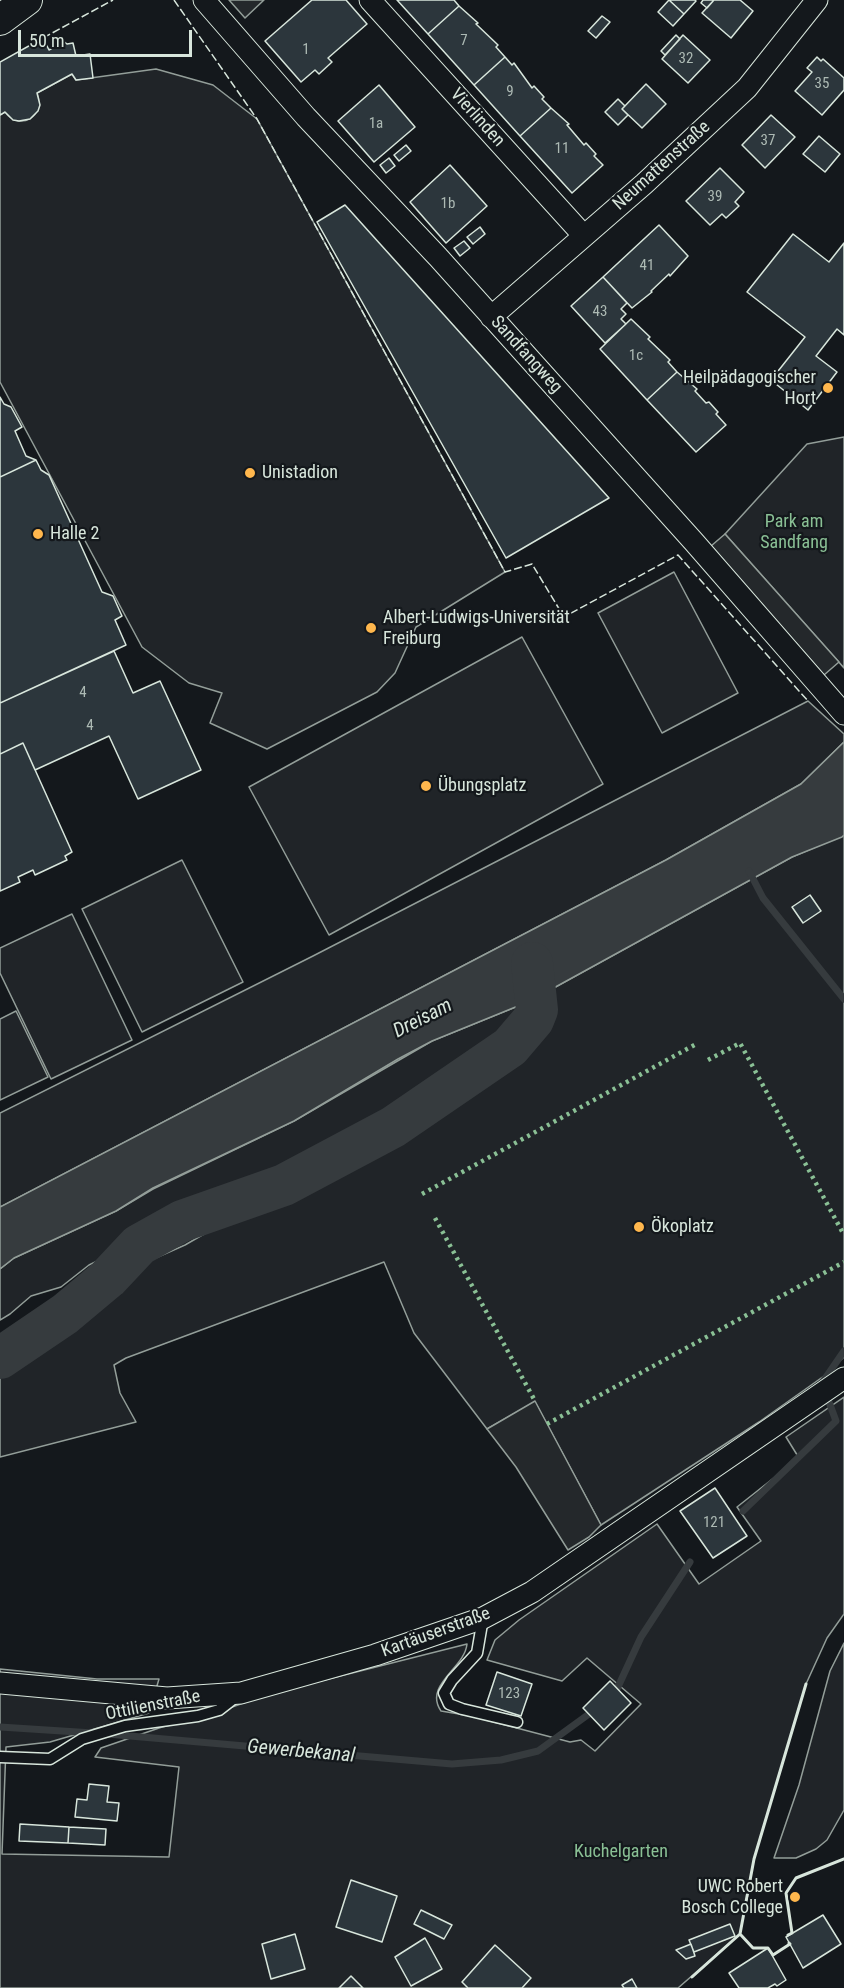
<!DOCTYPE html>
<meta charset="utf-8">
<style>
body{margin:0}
#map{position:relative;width:844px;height:1988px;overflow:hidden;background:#14181c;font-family:"Roboto Condensed",sans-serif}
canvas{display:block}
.scale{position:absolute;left:18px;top:30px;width:174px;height:27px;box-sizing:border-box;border:3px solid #d8e6dc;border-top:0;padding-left:8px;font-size:18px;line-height:21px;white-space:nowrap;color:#d8e6dc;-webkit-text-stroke:4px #14181c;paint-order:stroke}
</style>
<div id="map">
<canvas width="844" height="1988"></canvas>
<div class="scale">50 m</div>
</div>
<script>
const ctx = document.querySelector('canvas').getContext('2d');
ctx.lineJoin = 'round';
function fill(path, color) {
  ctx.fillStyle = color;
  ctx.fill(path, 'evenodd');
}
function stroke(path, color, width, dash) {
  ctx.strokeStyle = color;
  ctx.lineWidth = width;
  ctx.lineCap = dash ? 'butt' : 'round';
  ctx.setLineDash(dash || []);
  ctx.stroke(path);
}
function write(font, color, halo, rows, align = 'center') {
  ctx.font = font + ' "Roboto Condensed",sans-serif';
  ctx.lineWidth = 4.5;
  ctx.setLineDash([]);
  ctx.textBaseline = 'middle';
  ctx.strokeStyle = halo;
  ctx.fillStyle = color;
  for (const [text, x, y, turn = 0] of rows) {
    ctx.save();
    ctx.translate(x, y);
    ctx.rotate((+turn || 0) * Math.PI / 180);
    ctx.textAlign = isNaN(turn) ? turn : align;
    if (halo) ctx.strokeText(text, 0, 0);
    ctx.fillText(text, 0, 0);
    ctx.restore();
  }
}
const green = new Path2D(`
 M156,69L213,85L257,119L505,572L416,627L395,673L377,692L267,749L210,723L222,693L189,683L142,647L0,382V115L5,112C20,132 46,116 37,93L72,74L76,80Z
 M844,437V668L725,534L807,444Z
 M674,572L738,693L662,733L598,613Z
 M522,637L603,784L329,935L249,787Z
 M808,701L844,734V742L801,784L666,860L0,1207V1113L313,956Z
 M844,835V1357L824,1376L759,1422L601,1525L535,1402L487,1429L414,1333L384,1262L126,1358L114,1365L120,1393L136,1422L0,1457V1367L42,1346L87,1310L109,1286L133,1268L185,1245L211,1230L396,1139C403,1133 409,1126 417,1121C462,1093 550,1050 550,990L792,857Z
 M182,860L243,982L142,1032L82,909Z
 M72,914L132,1040L51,1079L0,973V948Z
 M518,1006L526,1018L501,1049L460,1076L443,1083L414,1104L332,1147L276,1173L260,1178L239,1188L229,1187L205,1194L179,1205L116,1252L89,1265L61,1287L31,1296L10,1314L0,1320V1269L14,1258L116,1211L153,1189L294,1121L432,1041Z
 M16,1011L48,1077L0,1100V1019Z
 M844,1397V1614L827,1638L806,1684L754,1859L740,1934L678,1988H0V1669L97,1679H159L149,1713L50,1742L6,1747L2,1854L169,1857L179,1767L95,1757L101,1748L162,1727L201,1718L269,1694L467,1644C465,1668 423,1685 441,1711L471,1716L570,1742L581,1740L595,1751L641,1704L587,1658L562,1681L487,1660L495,1640L519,1620L657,1524L699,1584L761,1541L737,1507L799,1458L786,1437Z
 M844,1643V1810L827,1840L816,1849L796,1858H774L799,1785L830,1671Z`);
fill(green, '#202428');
stroke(green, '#939e99', 1.5);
const parking = new Path2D(`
 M229,0H264L245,18Z
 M725,534L839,662L824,675L711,546Z
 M535,1401L601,1525L589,1537L568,1550L516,1467L487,1429Z`);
fill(parking, '#24282b');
stroke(parking, '#939e99', 1.5);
const water = new Path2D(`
 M844,742V835L842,837L792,857L550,990L518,1006L432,1041L398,1059L294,1121L153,1188L116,1211L14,1258L0,1269V1207L666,860L801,784Z`);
fill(water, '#363b3e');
stroke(water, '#939e99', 1.5);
stroke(new Path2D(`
 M749,871L763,898L844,999
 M743,1511L836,1421L822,1383L844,1351
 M617,1689L641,1637L690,1562
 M0,1727L93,1733
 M107,1734L452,1764L501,1760L538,1751L589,1714`), '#363b3e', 7);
stroke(new Path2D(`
 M0,1358L65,1314L108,1278L139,1245L182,1221L284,1185L393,1127L510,1047L533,1020L537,1010L532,963`), '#363b3e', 42);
const building = new Path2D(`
 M312,0H346L367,24L328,58L332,62L319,74L315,70L301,82L265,41Z
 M397,0H454L459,6L428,34Z
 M669,0L684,14L673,26L658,12Z
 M669,0H695L696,1L684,14Z
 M703,0H714L707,8L701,3Z
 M714,0H740L753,11L731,38L702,13Z
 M459,6L478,23L476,24L498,45L496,47L505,57L474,85L428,34Z
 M602,16L610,22L596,38L588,31Z
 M676,35L680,39L665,55L661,51Z
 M683,35L710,60L688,83L662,59Z
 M43,38L49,50L54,47L58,40H62L67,44L73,43L76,56L90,54L93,78L76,80L72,74L37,93L40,105L38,111L30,119L19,121L13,120L5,112L0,115V62Z
 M505,57L512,65L514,63L532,88L534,86L544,97L542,99L551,108L520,136L474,85Z
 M817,57L821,61L823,59L844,78V90L822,115L795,91L812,72L807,68Z
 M646,84L666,104L642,128L622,109Z
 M379,85L415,127L374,162L338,121Z
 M618,99L625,106L622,109L628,115L618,125L605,112Z
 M551,108L569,124L567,125L584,145L586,143L596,154L594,156L603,165L572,193L520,136Z
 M771,115L795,137L765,168L742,145Z
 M819,136L840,154L825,172L803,154Z
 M406,145L411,151L399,161L394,155Z
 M389,158L395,166L386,173L380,165Z
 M450,165L487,206L446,243L410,202Z
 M720,168L744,192L735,202L739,206L726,218L722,214L710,225L686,201Z
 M345,205L609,498L506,558L317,222Z
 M659,225L688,256L670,276L669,274L651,291L652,292L632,308L603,277Z
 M480,227L485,234L473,244L467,237Z
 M793,234L829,262L844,243V335L837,329L816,356L837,372L808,410L771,380L805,337L747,292Z
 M464,241L470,248L460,256L454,248Z
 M603,277L627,303L621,309L626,314L621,319L626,324L605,343L571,306Z
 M631,319L650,337L648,339L670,360L668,362L677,372L647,400L600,349Z
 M677,372L697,389L695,391L706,403L709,402L718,412L716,414L726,425L696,452L647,400Z
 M0,397L4,404L11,407L22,427L15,431L26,456L36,460L0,477Z
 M36,460L41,470L49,475L102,592L113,596L122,616L115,620L126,645L0,703V477Z
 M114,651L133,693L160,681L201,770L138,799L109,736L35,770L23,743L0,754V703Z
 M23,743L72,852L65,856L67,860L35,875L33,870L18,877L20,882L0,891V754Z
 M810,895L821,911L803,923L792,907Z
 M715,1488L747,1536L713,1558L680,1511Z
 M497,1672L532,1684L521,1716L486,1705Z
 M610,1681L631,1703L604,1730L583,1708Z
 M89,1784L109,1786L107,1802L119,1803L117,1821L75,1817L77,1799L87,1800Z
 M20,1824L69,1827L68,1843L19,1841Z
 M69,1827L106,1829L105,1845L68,1843Z
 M351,1880L397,1896L382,1942L336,1927Z
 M421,1910L452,1925L444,1939L414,1924Z
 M823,1915L841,1944L803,1968L786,1937Z
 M730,1924L735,1936L694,1952L689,1940Z
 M295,1934L305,1969L271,1979L262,1944Z
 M425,1938L442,1969L411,1986L395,1957Z
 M691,1944L695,1956L686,1959L676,1950Z
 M495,1945L531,1978L522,1988H468L462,1982Z
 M768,1948L786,1980L777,1986L775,1984L768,1988H739L729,1973Z
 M351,1976L363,1988H339Z
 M632,1979L637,1988H624L622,1985Z`);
fill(building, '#2c363c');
stroke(building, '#d8e6dc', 1.5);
const lane = new Path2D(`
 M483,1618L477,1653L452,1680L444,1693L449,1704L462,1709L517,1722
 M0,1757L50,1759L82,1739L125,1726L198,1716L219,1710L237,1696`);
const street = new Path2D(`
 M204,0L306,117L438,257L694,542L844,714
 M370,0L584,236
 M491,317L644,184L747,88L817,0
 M0,1683L167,1698L241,1693L375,1655L483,1618L532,1592L844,1378`);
const secondary = new Path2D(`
 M0,20L27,0`);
stroke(lane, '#d8e6dc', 13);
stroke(street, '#d8e6dc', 23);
stroke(secondary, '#d8e6dc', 32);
stroke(lane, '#14181c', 10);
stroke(street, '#14181c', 21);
stroke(secondary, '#14181c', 30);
stroke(new Path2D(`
 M708,1060L740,1043L844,1235
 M422,1194L698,1043
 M435,1218L535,1401
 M547,1424L844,1262`), '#8ac095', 4.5, [3, 4.5]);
stroke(new Path2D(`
 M174,0L257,119L505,572L532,564L564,617L678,555L808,701
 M43,38L113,0`), '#d8e6dc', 1.5, [8, 3]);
stroke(new Path2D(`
 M740,1934L754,1859L806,1684
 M788,1935L792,1933L786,1893L796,1878L844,1859
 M692,1977L740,1934L753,1948H768L773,1955L790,1944L789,1943`), '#d8e6dc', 3);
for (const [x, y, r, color] of [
 [828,388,6,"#ffb74d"],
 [250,473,6,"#ffb74d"],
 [38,534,6,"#ffb74d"],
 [371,628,6,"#ffb74d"],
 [426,786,6,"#ffb74d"],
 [639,1227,6,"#ffb74d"],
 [795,1897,6,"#ffb74d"]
]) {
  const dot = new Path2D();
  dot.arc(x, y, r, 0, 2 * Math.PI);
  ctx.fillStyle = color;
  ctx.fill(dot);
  stroke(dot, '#14181c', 2);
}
write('15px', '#adbab4', null, [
 ["7",464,41],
 ["1",306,50],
 ["32",686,59],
 ["35",822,84],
 ["9",510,92],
 ["1a",376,124],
 ["37",768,141],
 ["11",562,149],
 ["39",715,197],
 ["1b",448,204],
 ["41",647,266],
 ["43",600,312],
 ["1c",636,356],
 ["4",83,693],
 ["4",90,726],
 ["121",714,1523],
 ["123",509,1694]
]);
write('18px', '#d8e6dc', '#14181c', [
 ["Vierlinden",477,118,48],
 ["Neumattenstraße",662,166,-42],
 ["Sandfangweg",526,355,48],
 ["Kartäuserstraße",436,1633,-20],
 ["Ottilienstraße",153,1706,-11]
]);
write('18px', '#d8e6dc', '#14181c', [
 ["Heilpädagogischer",816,378,"right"],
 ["Hort",816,399,"right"],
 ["Unistadion",262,473],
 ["Halle 2",50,534],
 ["Albert-Ludwigs-Universität",383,618],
 ["Freiburg",383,639],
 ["Übungsplatz",438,786],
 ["Ökoplatz",651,1227],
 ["UWC Robert",783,1887,"right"],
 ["Bosch College",783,1908,"right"]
], 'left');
write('18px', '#8ac095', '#14181c', [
 ["Park am",794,522],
 ["Sandfang",794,543],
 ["Kuchelgarten",621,1852]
]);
write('italic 20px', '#d8e6dc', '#14181c', [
 ["Dreisam",423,1019,-27],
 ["Gewerbekanal",301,1752,5]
]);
</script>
